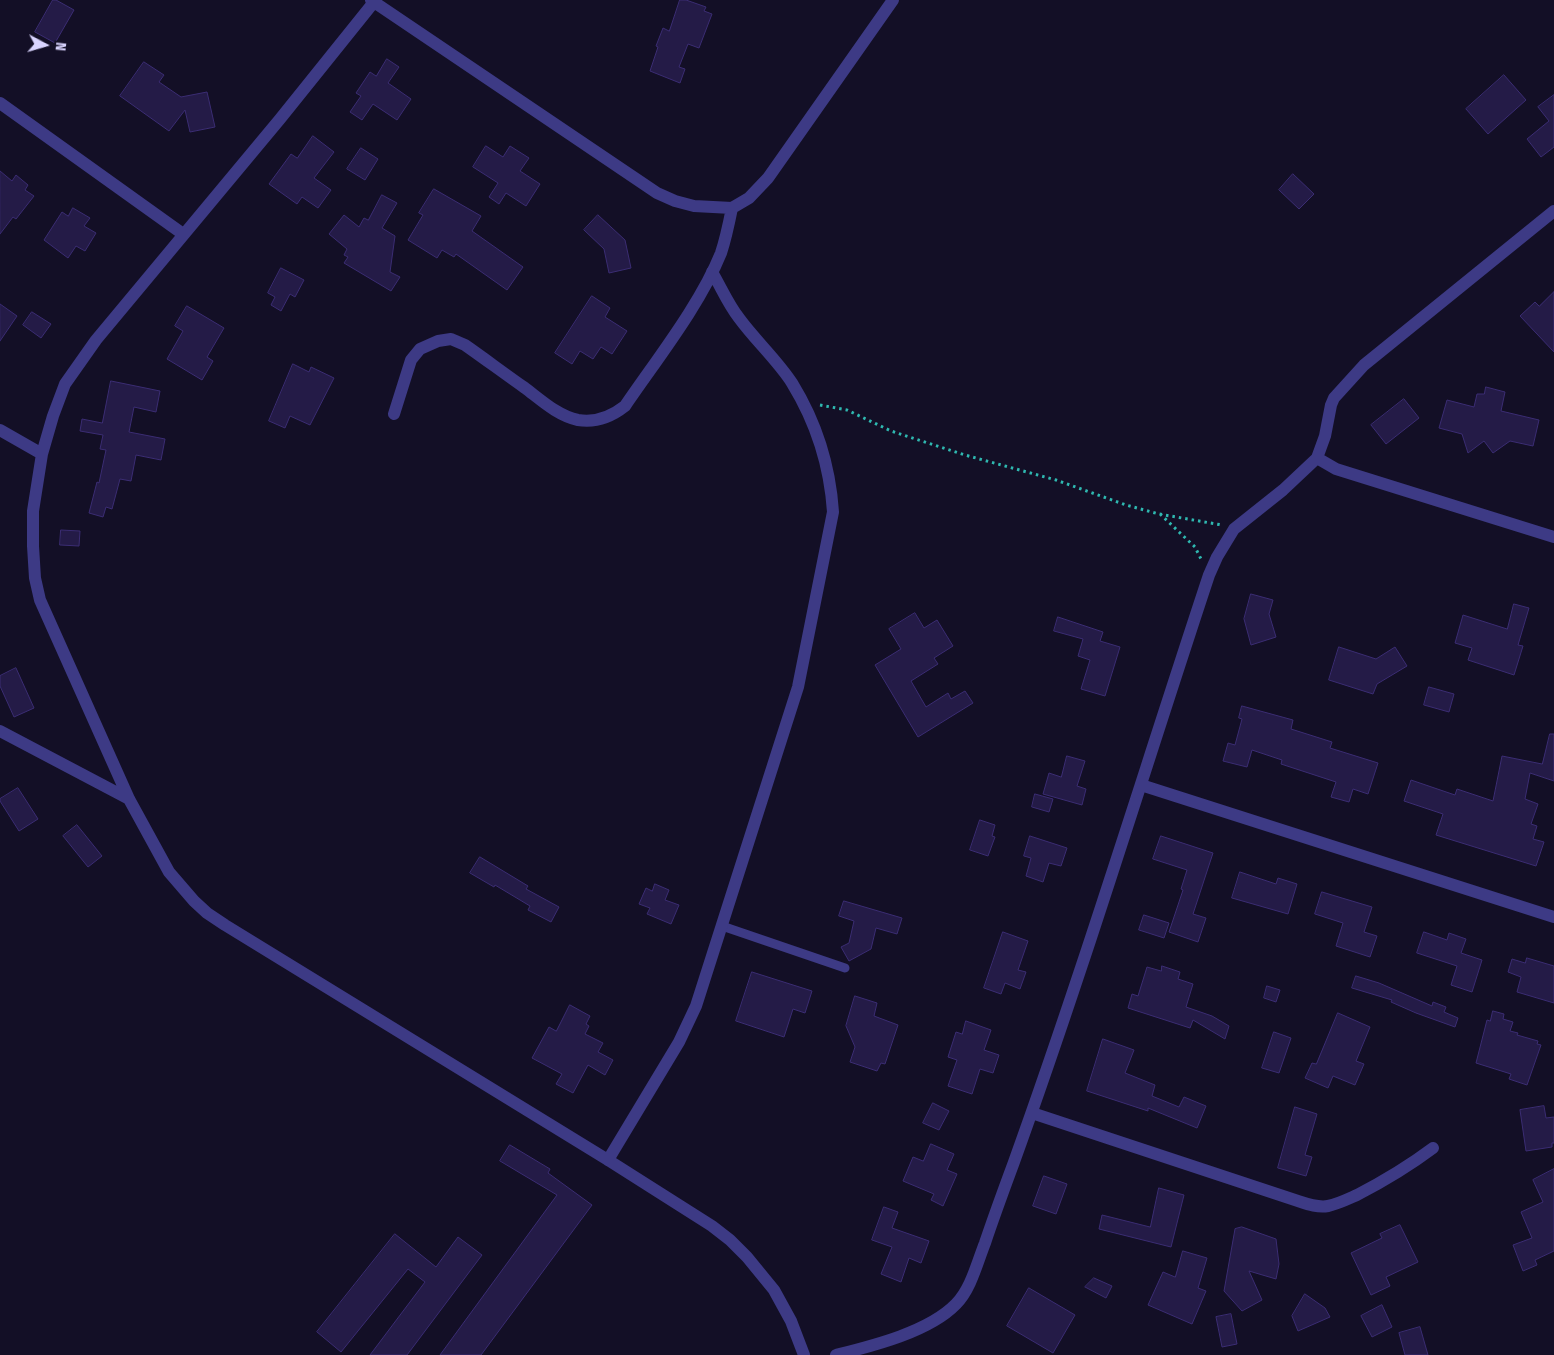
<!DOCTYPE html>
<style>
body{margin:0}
#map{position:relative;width:1554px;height:1355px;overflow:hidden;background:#130f26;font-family:"Fira Sans Condensed",sans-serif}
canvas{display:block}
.north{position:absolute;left:20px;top:20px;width:50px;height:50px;-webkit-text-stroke:4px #130f26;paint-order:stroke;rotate:96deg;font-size:14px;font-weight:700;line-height:20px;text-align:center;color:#d9d4ff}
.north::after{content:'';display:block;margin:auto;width:18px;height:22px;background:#d9d4ff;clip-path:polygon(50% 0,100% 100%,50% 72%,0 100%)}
</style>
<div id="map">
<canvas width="1554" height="1355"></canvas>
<div class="north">N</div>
</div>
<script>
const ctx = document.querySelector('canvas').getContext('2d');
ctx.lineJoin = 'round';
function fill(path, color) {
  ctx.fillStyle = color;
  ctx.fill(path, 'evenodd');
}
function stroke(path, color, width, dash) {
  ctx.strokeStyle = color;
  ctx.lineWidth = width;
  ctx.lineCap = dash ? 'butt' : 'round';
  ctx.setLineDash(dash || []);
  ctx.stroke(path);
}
const building = new Path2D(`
 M53,0H56L74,10L55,43L35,32Z
 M680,0H686L706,7L704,11L712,14L699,48L688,44L679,67L685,69L680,83L650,71L658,47L656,46L663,28L669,31Z
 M387,59L399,67L388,83L411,99L397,120L373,104L362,120L350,112L361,96L356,93L370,72L376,76Z
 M144,62L164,75L159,82L181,97L207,92L215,127L190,132L185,110L169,131L120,96Z
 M1504,75L1526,100L1488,134L1466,109Z
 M1554,95V147L1541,157L1527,139L1549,121L1538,107Z
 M313,136L334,152L314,178L331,190L318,208L302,197L297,204L269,184L291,154L297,158Z
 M486,146L503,157L510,146L529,158L520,171L540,184L526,206L506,193L499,204L489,197L498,183L473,167Z
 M361,148L378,159L365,180L347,169Z
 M0,171L12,181L16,175L28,185L25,190L34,196L16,219L13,217L0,234Z
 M1293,174L1314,194L1299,209L1279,190Z
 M434,189L481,216L472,231L523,267L507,290L456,254L454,257L442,250L437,258L408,240L423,215L419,213Z
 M382,195L397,203L382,228L395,236L390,272L400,277L391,291L344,263L348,257L344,255L347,249L329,234L344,215L359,227L364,218L368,220Z
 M73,208L90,218L84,226L96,233L85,251L76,246L68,258L44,240L62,212L68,216Z
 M598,215L625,240L631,268L609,273L604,249L584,230Z
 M281,268L304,280L295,297L290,294L281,311L271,305L275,297L268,293Z
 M1554,292V352L1520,316L1535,302L1539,306Z
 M592,296L610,308L605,317L627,331L612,354L601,347L593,359L580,351L572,364L555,353Z
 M0,304L17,316L0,341Z
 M187,306L224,328L207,357L213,361L202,380L167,359L183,331L175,326Z
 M32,312L51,324L41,338L23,325Z
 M293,364L309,372L311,367L334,378L310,425L290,416L285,428L269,421Z
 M111,381L160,391L156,412L134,407L129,432L165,439L161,460L136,455L131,481L120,479L112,509L106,507L103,517L89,513L97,482L99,483L106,450L100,449L103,435L80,431L82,419L102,423Z
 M1486,387L1505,392L1501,411L1539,420L1533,446L1510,441L1493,453L1484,441L1468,453L1462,434L1439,428L1447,400L1474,407L1477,394H1484Z
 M1404,399L1419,418L1386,444L1371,425Z
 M61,530L80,531L79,546L60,545Z
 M1251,594L1273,600L1269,614L1276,637L1251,645L1244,619Z
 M1514,604L1529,608L1518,645L1523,646L1514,675L1468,660L1472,648L1455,643L1463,615L1507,629Z
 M915,613L924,628L937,620L953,646L934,658L938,664L911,681L926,707L948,693L951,699L965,691L973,703L918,737L875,665L901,649L889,629Z
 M1058,617L1103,632L1100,641L1120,647L1105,696L1081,689L1090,660L1078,656L1083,639L1054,631Z
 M1339,647L1376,659L1395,647L1407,666L1377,684L1373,694L1329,680Z
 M16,668L34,708L14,717L0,686V676Z
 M1429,687L1454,694L1449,712L1424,705Z
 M1242,706L1293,720L1291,729L1332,742L1330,748L1378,763L1368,794L1353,789L1349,802L1331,797L1336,782L1281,764L1282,760L1252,750L1247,767L1223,761L1228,743L1235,745L1242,719L1239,718Z
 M1550,734H1554V781L1530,773L1525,799L1538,804L1531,824L1537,826L1533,839L1544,842L1536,866L1436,835L1443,814L1404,801L1411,780L1455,795L1457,789L1493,801L1502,756L1542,764Z
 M1067,756L1085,761L1077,786L1086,789L1082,805L1043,794L1049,773L1061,777Z
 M18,788L38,819L19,831L0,801V799Z
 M1035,794L1053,799L1049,812L1032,807Z
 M980,820L995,825L992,836L995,837L988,856L970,850Z
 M77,825L102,856L88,867L63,836Z
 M1030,836L1067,848L1061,866L1049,863L1043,882L1026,876L1031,858L1024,856Z
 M1161,836L1213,853L1193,914L1206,918L1198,942L1169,932L1183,890L1181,889L1187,870L1153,859Z
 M480,857L528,886L526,889L559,907L551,922L528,910L530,906L495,885L494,887L470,873Z
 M1240,872L1276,884L1278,878L1297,884L1288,914L1232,898Z
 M655,884L669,890L665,900L679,905L671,924L647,914L650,908L639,904L646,888L652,891Z
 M1322,892L1372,907L1364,932L1377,936L1370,957L1336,946L1343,923L1315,914Z
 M844,901L902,918L897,934L876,928L871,949L849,961L841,947L849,943L854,921L839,916Z
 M1144,915L1169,923L1164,938L1139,930Z
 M1003,932L1028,941L1018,970L1026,972L1020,989L1005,983L1001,994L984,988Z
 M1424,932L1447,940L1449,933L1466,939L1461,953L1482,960L1472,992L1451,985L1457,966L1417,953Z
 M1527,958L1554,966V1003L1517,992L1521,977L1508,972L1512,959L1525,963Z
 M1162,966L1180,972L1178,979L1193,984L1186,1007L1212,1016L1229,1026L1225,1039L1193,1020L1190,1028L1128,1008L1132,994L1138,996L1147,967L1161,971Z
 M752,972L812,991L805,1013L793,1009L784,1037L736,1021Z
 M1356,976L1379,983L1432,1006L1433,1002L1446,1007L1444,1012L1458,1018L1455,1027L1416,1013L1391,1002L1392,1000L1352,988Z
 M1267,986L1280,990L1276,1002L1264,998Z
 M855,996L877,1003L874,1016L898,1025L885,1064L881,1063L877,1071L850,1062L855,1047L846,1026Z
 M570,1005L590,1016L586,1024L589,1026L585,1034L603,1043L598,1052L613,1060L605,1075L588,1065L573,1093L556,1084L562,1074L532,1058L549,1027L556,1031Z
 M1493,1011L1504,1014L1503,1019L1513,1022L1510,1031L1518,1033L1517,1035L1538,1041L1537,1044L1541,1045L1527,1085L1509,1079L1511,1074L1476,1063L1487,1020L1490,1021Z
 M1338,1013L1370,1027L1356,1061L1364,1064L1355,1085L1333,1076L1328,1088L1305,1078L1312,1063L1316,1064Z
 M966,1021L991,1030L984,1050L999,1055L993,1073L980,1069L972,1094L948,1086L957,1060L948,1057L956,1032L962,1034Z
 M1274,1032L1291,1038L1279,1073L1262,1068Z
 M1103,1039L1134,1050L1125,1073L1155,1085L1152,1096L1179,1107L1184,1097L1206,1106L1197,1128L1148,1108V1111L1087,1091Z
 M933,1103L949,1111L939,1130L923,1123Z
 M1544,1106L1546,1118L1554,1117V1143H1552V1147L1526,1151L1520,1110Z
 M1295,1107L1317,1114L1305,1155L1312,1157L1306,1176L1278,1168Z
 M931,1144L954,1154L947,1170L957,1174L943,1206L931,1200L934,1194L903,1181L913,1157L923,1161Z
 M510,1145L550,1169L548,1173L592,1205L481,1355H440L557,1195L500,1161Z
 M1554,1169V1251L1535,1260L1537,1265L1523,1271L1513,1245L1532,1238L1521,1212L1543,1202L1533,1180Z
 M1044,1176L1067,1184L1056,1214L1033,1206Z
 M1159,1188L1184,1195L1171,1247L1099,1229L1102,1215L1150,1227Z
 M884,1207L898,1212L892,1228L929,1241L921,1263L909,1258L901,1282L881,1274L892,1247L872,1240Z
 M1400,1225L1418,1262L1386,1277L1390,1286L1371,1295L1351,1253L1382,1238L1380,1234Z
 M1242,1227L1276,1239L1279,1264L1276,1279L1249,1271L1262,1300L1242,1311L1224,1291L1235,1229Z
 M395,1234L436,1267L458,1237L482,1255L407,1355H370L425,1282L408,1269L341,1352L317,1332Z
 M1183,1251L1207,1258L1198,1288L1206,1291L1192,1324L1148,1305L1163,1272L1175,1277Z
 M1094,1278L1112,1286L1106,1298L1085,1287Z
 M1029,1288L1075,1315L1053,1353L1007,1326Z
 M1305,1294L1325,1308L1330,1317L1298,1331L1292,1316Z
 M1382,1305L1392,1327L1372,1337L1361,1316Z
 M1231,1314L1237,1344L1222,1347L1216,1317Z
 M1420,1327L1428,1355H1405L1399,1333Z`);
fill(building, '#241b47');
stroke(building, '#3b2d73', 1);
stroke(new Path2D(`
 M820,405L847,410L891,431L965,455L1056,480L1126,505L1159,514L1222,525
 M1160,514L1195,547L1201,559`), '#2fb8b0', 3, [2.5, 4]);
stroke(new Path2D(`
 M722,926L845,968`), '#3d3a85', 9);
stroke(new Path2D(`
 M371,0L657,193L675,201L694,206L732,208L749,198L768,178L893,0
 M374,2L280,119L96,340L65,384L53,416L42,454L33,511V546L35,578L40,600L129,799L169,872L194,901L207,913L225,925L608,1160L712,1226L730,1240L747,1257L774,1290L791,1321L804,1355
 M0,103L183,234
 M1554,211L1364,365L1334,398L1331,405L1325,436L1317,458L1336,469L1554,537
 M394,414L411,360L420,349L438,341L451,339L465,345C485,359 505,374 525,388C541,400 558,416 578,420C596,423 611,417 625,406C657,359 700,305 721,253C726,238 729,223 732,208
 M0,430L42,454
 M0,731L129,799
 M1141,785L1554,917
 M1032,1113L1298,1201C1307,1204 1318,1208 1328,1206C1338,1204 1348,1199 1357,1195C1384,1181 1409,1166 1433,1148
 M608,1160L679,1042L696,1006L798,687L833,512C830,467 816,422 792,383C778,361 755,340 739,318C728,304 721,287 712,272
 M836,1355C872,1346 929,1332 956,1304C971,1289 977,1263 985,1243C994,1216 1004,1189 1014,1162C1084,968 1144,771 1209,575L1217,557L1234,529L1283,490L1317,458`), '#3d3a85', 12);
</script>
